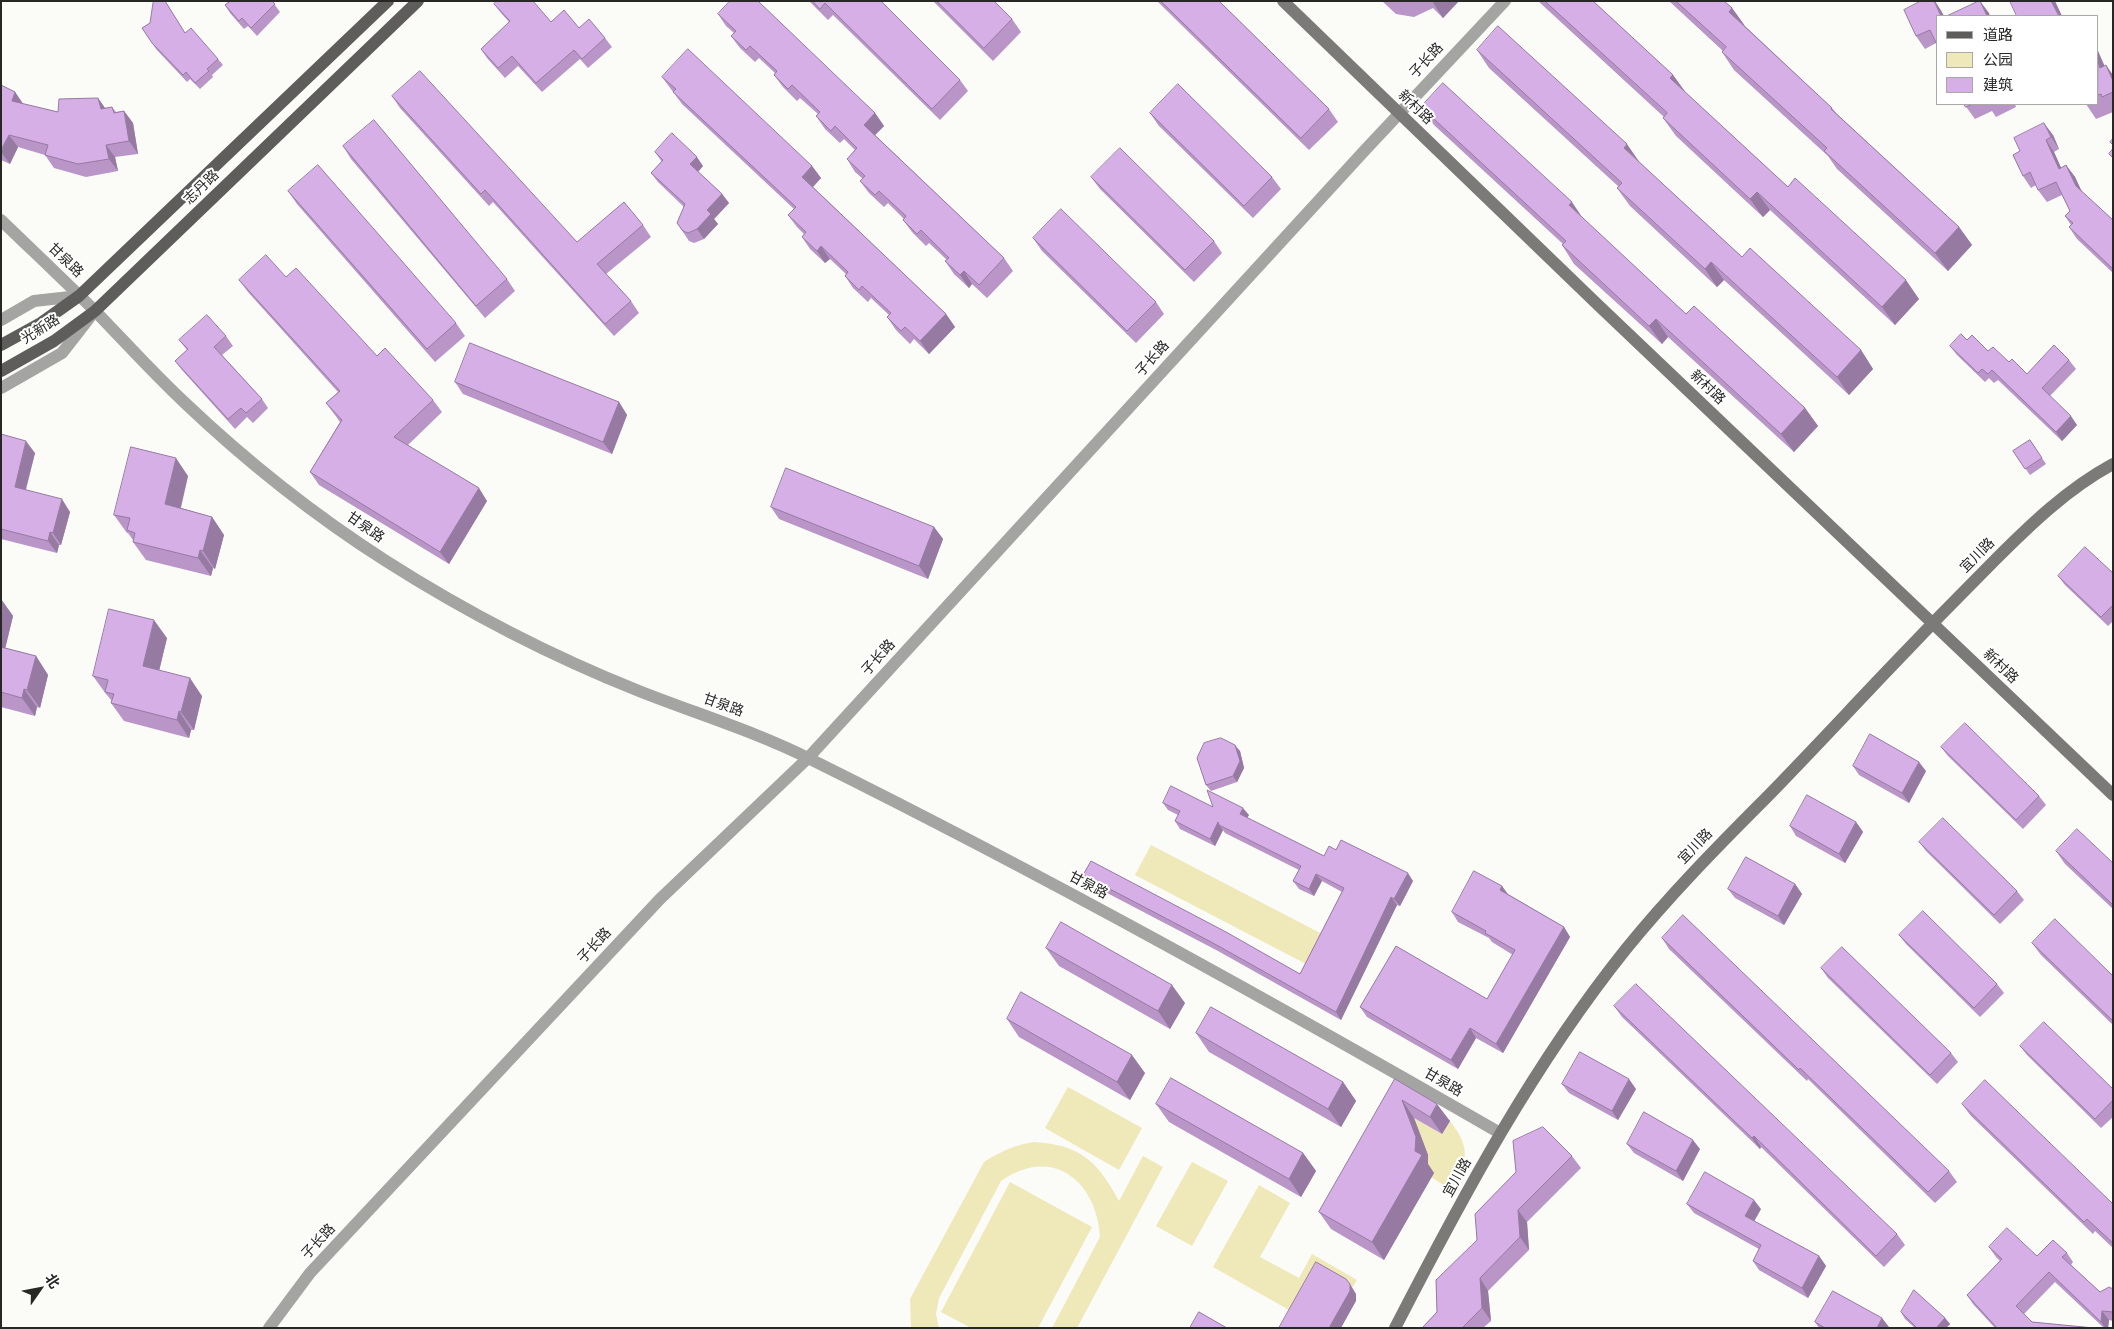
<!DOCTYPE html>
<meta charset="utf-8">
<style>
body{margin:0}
#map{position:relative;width:2114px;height:1329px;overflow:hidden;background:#fbfbf8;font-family:"Titillium Web","Noto Sans SC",sans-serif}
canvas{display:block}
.frame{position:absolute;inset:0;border:2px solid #272726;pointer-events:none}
.legend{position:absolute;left:1936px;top:15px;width:162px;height:90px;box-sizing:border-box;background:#fff;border:1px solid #a9a9a8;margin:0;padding:6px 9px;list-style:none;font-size:15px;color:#272726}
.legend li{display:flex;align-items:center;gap:10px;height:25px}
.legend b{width:25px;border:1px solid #a9a9a8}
.north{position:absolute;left:15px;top:1264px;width:50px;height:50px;-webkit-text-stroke:4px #fff;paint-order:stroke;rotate:57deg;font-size:14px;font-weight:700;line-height:20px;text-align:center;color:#272726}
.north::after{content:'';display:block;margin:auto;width:18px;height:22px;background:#272726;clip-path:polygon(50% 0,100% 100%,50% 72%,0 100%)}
</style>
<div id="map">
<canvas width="2114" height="1329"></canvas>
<div class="frame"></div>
<ul class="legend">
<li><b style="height:6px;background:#5e5d5b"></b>道路</li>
<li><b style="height:14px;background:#efe8b8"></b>公园</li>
<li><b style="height:14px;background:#d7afe7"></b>建筑</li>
</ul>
<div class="north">北</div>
</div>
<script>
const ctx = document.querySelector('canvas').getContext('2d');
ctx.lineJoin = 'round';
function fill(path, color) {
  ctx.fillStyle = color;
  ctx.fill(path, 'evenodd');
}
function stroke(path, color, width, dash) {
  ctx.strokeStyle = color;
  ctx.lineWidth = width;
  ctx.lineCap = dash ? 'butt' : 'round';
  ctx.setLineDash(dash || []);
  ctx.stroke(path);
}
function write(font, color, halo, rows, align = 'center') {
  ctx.font = font + ' "Titillium Web","Noto Sans SC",sans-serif';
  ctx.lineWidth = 4;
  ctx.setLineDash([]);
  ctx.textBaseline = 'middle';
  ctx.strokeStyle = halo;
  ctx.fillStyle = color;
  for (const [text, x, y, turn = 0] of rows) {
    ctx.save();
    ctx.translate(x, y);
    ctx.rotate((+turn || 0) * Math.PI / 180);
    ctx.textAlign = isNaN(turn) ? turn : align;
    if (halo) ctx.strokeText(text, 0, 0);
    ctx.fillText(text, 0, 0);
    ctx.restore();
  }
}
fill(new Path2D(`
 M1151,845L1322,934L1306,964L1135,875Z
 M1068,1087L1142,1128L1119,1170L1045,1128Z
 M1400,1110L1442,1134L1450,1121C1472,1150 1467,1160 1451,1190L1431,1177L1434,1173L1426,1168L1428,1155Z
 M1034,1142C1081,1145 1097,1161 1119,1201L1143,1156L1163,1167L1077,1328H1052L1100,1237C1097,1181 1052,1145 1001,1181L939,1298L936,1314L939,1328H911L910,1299L984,1162C1001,1151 1015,1145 1034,1142Z
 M1192,1162L1228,1181L1192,1246L1156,1226Z
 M1010,1182L1092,1227L1038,1328H971L941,1312Z
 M1259,1185L1290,1203L1260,1257L1299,1278L1312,1254L1357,1280L1352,1288L1298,1315L1213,1267Z`), '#efe8b8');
stroke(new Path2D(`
 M1,220C33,251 66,282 97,313C126,343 154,374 184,402C246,461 314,515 386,561C466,612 551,656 639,691C697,714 757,732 812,760C1046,876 1274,1003 1500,1133
 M1,320L34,301L79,296
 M1,388L62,353L90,317
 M269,1328L310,1273L660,899L808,758L1366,149L1505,1`), '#a4a4a3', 12);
stroke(new Path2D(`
 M1283,1L1596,303L2113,795
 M1395,1328C1463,1196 1533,1065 1626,949C1669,896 1717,847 1765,799C1806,757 1846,714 1887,671C1922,634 1958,597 1994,561C2030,525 2067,489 2113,464`), '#7b7a79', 12);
stroke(new Path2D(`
 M1,345L41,323L79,296L388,1
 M1,371L54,341L95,311L418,1`), '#5e5d5b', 12);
fill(new Path2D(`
 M165,1L185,33L218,59L223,65L212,75L213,77L200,89L190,79L187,82L156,49L142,28L150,23Z
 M227,1H272L280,12L257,36L248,26L244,29L230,13L225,5L228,3Z
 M809,1H881L960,80L968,91L940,120L833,15L828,20Z
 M933,1H994L1012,19L1021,32L993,61Z
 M1157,1H1219L1329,109L1338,122L1309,150Z
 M1382,1H1459L1443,18L1433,8L1414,17L1396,14Z
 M1538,1H1593L1673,75L1686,93L1788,187L1919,299L1895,325L1770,210L1763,217L1676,136L1663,118L1664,117Z
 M1669,1H1724L1732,8L1745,26L1832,108L1837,114L1959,227L1972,245L1948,271L1837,169L1828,156L1734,70L1722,52L1723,51Z
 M494,4L551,22L579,28L605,38L612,47L588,68L580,59L542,92L518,66L505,78L487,58L481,49L509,22L501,13Z
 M1940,9L1944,16H1938L1936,43L1925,49L1916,36Z
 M718,14L875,113L884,126L875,135L1004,258L1013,271L987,298L972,284L969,288L954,274L945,261L947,260L929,243L926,246L912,232L903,220L904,219L888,203L884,207L869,193L860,181L863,179L855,172L847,159L855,150L844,139L840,143L825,129L816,116L818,114L800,98L797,101L783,87L774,75L775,73L759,58L755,62L740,48L731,36L734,33L726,26Z
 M1477,50L1640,163L1742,257L1861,350L1873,369L1849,395L1724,280L1717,287L1630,206L1617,188L1619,187L1489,68Z
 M2098,51L2104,66L2113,75V112L2096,119L2086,104H2098Z
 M662,77L812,166L821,178L813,187L946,314L955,327L929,354L914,339L910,344L896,330L887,317L889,315L871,298L868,302L853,288L845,276L846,274L830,259L825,263L810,249L802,237L804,234L797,227L788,215L794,209L682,104Z
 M1,85L15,92L23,104L58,112L98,98L105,108L112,107L116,112L124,111L133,123L138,154L115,157L118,171L86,177L54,168L45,155L18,147L10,164L1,160Z
 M392,96L577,242L643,225L651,237L606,274L631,301L639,313L614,336L493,202L489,206L400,108Z
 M1964,104H2015L2016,107L1996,117L1992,111L1975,119Z
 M1421,107L1584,220L1686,314L1805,408L1818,426L1794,452L1668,337L1662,344L1574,264L1562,245L1563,244L1434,125Z
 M1150,113L1272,177L1281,189L1253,218L1159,126Z
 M2053,135L2059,149L2054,152L2061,168L2066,165L2075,177L2081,191L2113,220V273L2077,239L2069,227L2071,225L2065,216L2070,211L2062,195L2047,202L2038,190L2036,185L2031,188L2023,176L2013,155Z
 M343,146L507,279L515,291L485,318L351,159Z
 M655,152L703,166L698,172L722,194L729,203L714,219L718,224L704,239L694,243L689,241L677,223L684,207L658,182L651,173L662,162Z
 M1091,177L1214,241L1222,253L1194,282L1100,189Z
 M288,191L456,323L465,336L435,362L297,204Z
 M1033,238L1156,302L1164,314L1136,343L1042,251Z
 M286,277L377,356L433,400L442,412L408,445L487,501L449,564L319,485L310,472L340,422L335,415L326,403L338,392L248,292L239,280Z
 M226,336L233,346L222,355L262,399L268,408L253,423L247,417L235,429L182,370L175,361L187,350L179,340Z
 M1967,340L2009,362L2027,374L2069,360L2076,369L2050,396L2077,425L2062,441L1998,380L1994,383L1989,378L1985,382L1957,355L1950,346Z
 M455,382L619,402L627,415L612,454L463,394Z
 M1,434L35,453L26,490L70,512L61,545H59L57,553L1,539Z
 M2030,440L2046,464L2030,475L2013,451Z
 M188,476L181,508L212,517L224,535L215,569L213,568L211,576L146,560L133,542V540L128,533H127L114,515Z
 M771,507L934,527L943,539L928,579L779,519Z
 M2113,573V621L2108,626L2065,585L2058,576Z
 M1,599L13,616L5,648L36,656L48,675L40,708L37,707L35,716L1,707Z
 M167,638L159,670L202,696L194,730H191L189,738L124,721L111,703L112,701L107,695L106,694L93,676Z
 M1941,747L2039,796L2046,805L2023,829L1948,756Z
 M1240,751L1244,768L1237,782L1211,791L1206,785Z
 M1853,766L1926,771L1909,803L1859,775Z
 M1163,803L1213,807L1249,815L1247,818L1324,856L1336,850L1413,881L1400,906L1397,905L1341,1020L1218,951L1088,883L1083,875L1300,974L1342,892L1322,881L1314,896L1299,889L1293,881L1299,870L1225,833L1223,830L1215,846L1180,829L1175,821L1178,815L1168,810Z
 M1856,822L1863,832L1845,863L1796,836L1790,826Z
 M1919,842L2017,891L2024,900L2000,924L1926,851Z
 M2056,851L2113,863V909L2065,864Z
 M1795,884L1802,894L1784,925L1735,898L1728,889Z
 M1502,886L1508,894L1564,927L1570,937L1503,1053L1476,1038L1458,1069L1367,1017L1360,1007L1487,999L1513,955L1492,942L1489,938L1458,922L1452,912Z
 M1899,935L1997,984L2004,993L1980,1017L1906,944Z
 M1662,938L1949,1171L1957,1182L1935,1203L1808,1079L1807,1081L1669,949Z
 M2032,943L2113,976V1025L2041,955Z
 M1046,948L1185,1003L1170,1029L1059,966Z
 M1821,968L1951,1053L1958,1062L1937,1084L1828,978Z
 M1614,1006L1897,1234L1905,1245L1884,1267L1761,1147L1760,1149L1622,1017Z
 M1007,1019L1145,1073L1130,1100L1019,1037Z
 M1196,1033L1343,1082L1356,1101L1341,1127L1209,1052Z
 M2020,1046L2113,1089V1117L2101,1128L2027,1055Z
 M1395,1079L1450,1121L1442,1134L1414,1118L1428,1155V1164L1434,1173L1384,1260L1331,1229L1319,1212Z
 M1562,1084L1636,1089L1618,1120L1569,1093Z
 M1156,1104L1303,1153L1316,1171L1301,1197L1169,1122Z
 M1962,1104L2113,1204V1248L2095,1231L2093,1234L1971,1116Z
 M1627,1144L1700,1149L1683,1181L1634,1153Z
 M1572,1156L1581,1168L1527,1222L1529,1250L1488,1291L1491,1321L1483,1328H1422L1437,1312L1436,1280Z
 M1687,1204L1761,1209L1754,1221L1819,1256L1826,1266L1808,1298L1759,1270L1753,1261L1759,1249L1694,1213Z
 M1989,1247L2037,1256L2067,1253L2073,1262L2071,1265L2100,1292L2113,1289V1321L2109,1320L2108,1328H2104L2055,1282L2024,1314L2032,1322L2094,1328H1995L1973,1304L1967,1295L2000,1261L1996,1257Z
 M1901,1312L1945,1318L1950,1324L1946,1328H1915L1905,1319Z
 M1882,1318L1888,1328H1819L1815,1322Z`), '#b996c7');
fill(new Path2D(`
 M1432,1H1459L1443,18Z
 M1934,1H1935L1940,9L1944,16H1941Z
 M1980,1L1989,13L1990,16H1987Z
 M2051,1H2055L2062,16H2059Z
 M1732,8L1745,26L1729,12Z
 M2098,51L2113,85L2100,68L2098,62Z
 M2106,65L2113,75V81Z
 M1673,75L1686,93L1670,78Z
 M15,92L24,105L12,101Z
 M98,98L107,111L101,109Z
 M124,111L133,123L138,154L129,141Z
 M875,113L884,126L873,137L864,125Z
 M2044,123L2053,135L2059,149L2051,137Z
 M9,135L18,147L10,164L1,152Z
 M2046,140L2054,152L2067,181L2059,169Z
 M1627,144L1640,163L1624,148Z
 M106,145L115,157L118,171L109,159Z
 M697,157L703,166L697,173L690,164Z
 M2066,165L2075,177L2085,198L2076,186Z
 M812,166L821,178L811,189L802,177Z
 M1757,192L1770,210L1763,217L1750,199Z
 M722,194L729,203L714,219L718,224L704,239L697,229L707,210Z
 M1572,202L1584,220L1569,205Z
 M1959,227L1972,245L1948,271L1935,253Z
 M821,246L830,259L825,263L817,251Z
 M1711,262L1724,280L1717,287L1705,269Z
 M964,271L972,284L969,288L960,275Z
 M1906,280L1919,299L1895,325L1882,307Z
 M946,314L955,327L929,354L920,341Z
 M1656,319L1668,337L1662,344L1649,326Z
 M1861,350L1873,369L1849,395L1837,377Z
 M619,402L627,415L612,454L603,442Z
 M1805,408L1818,426L1794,452L1781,434Z
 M2071,416L2077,425L2062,441L2056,432Z
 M26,441L35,453L23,499L15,487Z
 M176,458L188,476L177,522L165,504Z
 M479,488L487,501L449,564L440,552Z
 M62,499L70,512L61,545L53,533Z
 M212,517L224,535L215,569L203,551Z
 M934,527L943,539L928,579L919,566Z
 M50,532L59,545L57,553L48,541Z
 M200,550L213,568L211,576L198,558Z
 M1,599L13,616L2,662L1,661Z
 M154,620L167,638L156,684L143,666Z
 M36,656L48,675L40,708L27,690Z
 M190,678L202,696L194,730L181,712Z
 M24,689L37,707L35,716L22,698Z
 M179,711L191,730L189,738L177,720Z
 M1235,745L1240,751L1244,768L1237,782L1233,776Z
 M1919,762L1926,771L1909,803L1902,793Z
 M1243,808L1249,815L1245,821L1240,814Z
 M1218,822L1219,825L1223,830L1215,846L1210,839Z
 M1856,822L1863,832L1845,863L1839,854Z
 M1408,873L1413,881L1400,906L1394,899Z
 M1316,874L1322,881L1314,896L1309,889Z
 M1795,884L1802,894L1784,925L1778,916Z
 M1502,886L1508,895L1500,890Z
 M1391,897L1397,905L1341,1020L1336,1012Z
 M1564,927L1570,937L1503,1053L1496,1044Z
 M1172,985L1185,1003L1170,1029L1158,1011Z
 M1470,1028L1476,1038L1458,1069L1451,1060Z
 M1132,1055L1145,1073L1130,1100L1117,1082Z
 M1629,1079L1636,1089L1618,1120L1612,1111Z
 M1343,1082L1356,1101L1341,1127L1328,1109Z
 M1402,1100L1414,1118L1428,1155V1164L1434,1173L1384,1260L1372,1242L1415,1151Z
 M1437,1104L1450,1121L1442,1134L1430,1117Z
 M1754,1136L1761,1147L1760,1149L1752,1138Z
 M1693,1140L1700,1149L1683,1181L1676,1171Z
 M1303,1153L1316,1171L1301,1197L1289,1179Z
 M1754,1200L1761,1209L1752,1225L1745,1216Z
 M1518,1210L1527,1222L1529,1250L1520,1237Z
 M1819,1256L1826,1266L1808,1298L1802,1288Z
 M1480,1278L1488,1291L1491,1321L1482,1308Z
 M1350,1284L1356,1294V1301L1341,1328H1329Z
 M2102,1311L2109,1320L2108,1328H2105L2101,1322Z
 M1882,1318L1889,1327L1888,1328H1877Z
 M1945,1318L1950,1324L1946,1328H1936Z`), '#967aa2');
const building = new Path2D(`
 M155,1H165L185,33L191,28L218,59L207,69L209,71L195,83L186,72L183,75L152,43L142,28L150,23L153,3Z
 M228,1H272L275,4L251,28L242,18L239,21L225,5L229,2Z
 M497,1H533L551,22L564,10L579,28L589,19L605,38L582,59L574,50L536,83L512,56L498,68L481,49L510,21L494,4Z
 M730,1H758L875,113L864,125L1004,258L979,285L964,271L960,275L945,261L949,258L921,230L917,234L903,220L906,216L879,191L875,195L860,181L865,176L847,159L857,148L835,126L831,131L816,116L820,112L792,85L788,89L774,75L777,71L750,46L746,50L731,36L736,31L718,14Z
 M813,1H881L960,80L932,109L825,3L820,9Z
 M937,1H994L1012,19L984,48Z
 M1161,1H1219L1329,109L1301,138Z
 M1545,1H1593L1673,75L1670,78L1788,187L1795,178L1906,280L1882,307L1757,192L1750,199L1663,118L1667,113Z
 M1676,1H1724L1732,8L1729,12L1832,108L1831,109L1959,227L1935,253L1824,151L1827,148L1722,52L1726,47Z
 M1921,1H1934L1941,16H1938V47L1930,30L1916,36L1904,10Z
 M1979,1H1980L1987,16H1947Z
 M2010,1H2051L2059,16H2017Z
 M1498,26L1627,144L1624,148L1742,257L1750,248L1861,350L1837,377L1711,262L1705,269L1617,188L1622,183L1477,50Z
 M688,49L812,166L802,177L946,314L920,341L905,327L901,331L887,317L891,313L862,286L859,290L845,276L848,272L821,246L817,251L802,237L806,232L788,215L796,207L673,92L676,89L662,77Z
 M2098,62L2100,68L2106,65L2113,81V92L2102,97L2101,94L2098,95Z
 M420,71L577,242L624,202L643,225L597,264L631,301L605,324L485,190L481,194L392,96Z
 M1443,83L1572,202L1569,205L1686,314L1694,306L1805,408L1781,434L1656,319L1649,326L1562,245L1566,241L1421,107Z
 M1178,84L1272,177L1244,206L1150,113Z
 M1,85L15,92L12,101L58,112L59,99L98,98L101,109L112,107L114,113L124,111L129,141L106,145L109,159L78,164L45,155L48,145L9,135L1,150Z
 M1964,104H1973L1966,107Z
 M374,120L507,279L476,306L343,146Z
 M2044,123L2051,137L2046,140L2059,169L2066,165L2076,186L2113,220V269L2069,227L2073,223L2065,216L2070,211L2056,182L2038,190L2030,172L2023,176L2013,155L2020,151L2014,138Z
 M672,133L697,157L690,164L722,194L707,210L711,214L697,229L688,233L683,231L677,223L685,204L651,173L663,160L655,152Z
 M2113,139V145L2110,142Z
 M1120,148L1214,241L1185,270L1091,177Z
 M2113,149V158L2109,154Z
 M318,165L456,323L427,349L288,191Z
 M1061,209L1156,302L1127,331L1033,238Z
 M266,255L286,277L296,268L377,356L385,348L433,400L394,437L479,488L440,552L310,472L342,420L326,403L340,391L239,280Z
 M207,315L226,336L214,347L262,399L246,413L241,408L228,419L175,361L188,349L179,340Z
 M1961,334L1967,340L1972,335L1988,351L1993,347L2009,362L2012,359L2027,374L2054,345L2069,360L2042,388L2071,416L2056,432L1992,370L1988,374L1982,369L1978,373L1950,346Z
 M470,343L619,402L603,442L455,382Z
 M1,434L26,441L15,487L62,499L53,533L50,532L48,541L1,529Z
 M2030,440L2042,458L2025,469L2013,451Z
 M131,447L176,458L165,504L212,517L203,551L200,550L198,558L133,542L135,533L127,530L130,518L114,515Z
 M786,468L934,527L919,566L771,507Z
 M2085,547L2113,573V605L2101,617L2058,576Z
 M109,609L154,620L143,666L190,678L181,712L179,711L177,720L111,703L114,694L105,692L108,680L93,676Z
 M1,647L36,656L27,690L24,689L22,698L1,692Z
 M1965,723L2039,796L2016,820L1941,747Z
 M1870,734L1919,762L1902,793L1853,766Z
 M1221,738L1235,745L1240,761L1233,776L1206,785L1197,758L1204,743Z
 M1171,786L1213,807L1207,790L1243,808L1240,814L1324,856L1329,846L1336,850L1341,840L1408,873L1394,899L1391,897L1336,1012L1213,943L1083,875L1091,861L1226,932L1300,974L1344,888L1316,874L1309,889L1293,881L1301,866L1219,825L1218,822L1210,839L1175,821L1180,811L1163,803Z
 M1807,795L1856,822L1839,854L1790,826Z
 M1943,818L2017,891L1994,915L1919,842Z
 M2077,829L2113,863V905L2056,851Z
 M1746,857L1795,884L1778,916L1728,889Z
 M1474,871L1502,886L1500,890L1564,927L1496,1044L1470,1028L1451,1060L1360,1007L1396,946L1487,999L1515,950L1485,933L1486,931L1452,912Z
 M1923,911L1997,984L1974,1008L1899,935Z
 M1683,915L1949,1171L1928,1192L1800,1068L1799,1070L1662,938Z
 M2055,919L2113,976V1021L2032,943Z
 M1061,922L1172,985L1158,1011L1046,948Z
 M1842,947L1951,1053L1930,1075L1821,968Z
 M1636,984L1897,1234L1876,1256L1754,1136L1752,1138L1614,1006Z
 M1021,992L1132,1055L1117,1082L1007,1019Z
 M1211,1007L1343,1082L1328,1109L1196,1033Z
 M2044,1022L2113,1089V1100L2095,1119L2020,1046Z
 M1580,1052L1629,1079L1612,1111L1562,1084Z
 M1171,1078L1303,1153L1289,1179L1156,1104Z
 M1395,1079L1437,1104L1430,1117L1402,1100L1416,1137L1415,1151L1422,1155L1372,1242L1319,1212Z
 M1985,1080L2113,1204V1243L2087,1219L2084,1222L1962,1104Z
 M1644,1112L1693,1140L1676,1171L1627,1144Z
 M1543,1127L1572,1156L1518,1210L1520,1237L1480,1278L1482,1308L1462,1328H1422L1437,1312L1436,1280L1477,1240L1475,1214L1516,1172L1513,1141Z
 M1705,1172L1754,1200L1745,1216L1819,1256L1802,1288L1753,1261L1761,1245L1687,1204Z
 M2007,1228L2037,1256L2053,1240L2067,1253L2062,1257L2100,1292L2109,1287L2113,1289V1312L2102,1311L2101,1322L2049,1272L2016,1306L2032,1322L2094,1328H1997L1967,1295L2002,1259L1989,1247Z
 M1316,1262L1346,1279L1350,1284V1291L1329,1328H1279Z
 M1914,1290L1945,1318L1936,1328H1917L1901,1312Z
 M1833,1291L1882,1318L1877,1328H1825L1815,1322Z
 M1199,1312L1227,1328H1190Z`);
fill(building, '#d7afe7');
stroke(building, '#967aa2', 1);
write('14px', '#272726', '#fff', [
 ["子长路",1427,61,-47],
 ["新村路",1415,108,44],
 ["志丹路",202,188,-44],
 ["甘泉路",65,261,44],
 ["光新路",41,330,-32],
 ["子长路",1153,359,-48],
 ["新村路",1707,388,44],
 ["甘泉路",365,528,35],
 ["宜川路",1978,556,-45],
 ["子长路",879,658,-48],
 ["新村路",2000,667,44],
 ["甘泉路",723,706,20],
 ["宜川路",1696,847,-46],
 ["甘泉路",1088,886,28],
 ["子长路",595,946,-47],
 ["甘泉路",1443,1083,30],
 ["宜川路",1458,1178,-61],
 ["子长路",319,1242,-47]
]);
</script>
